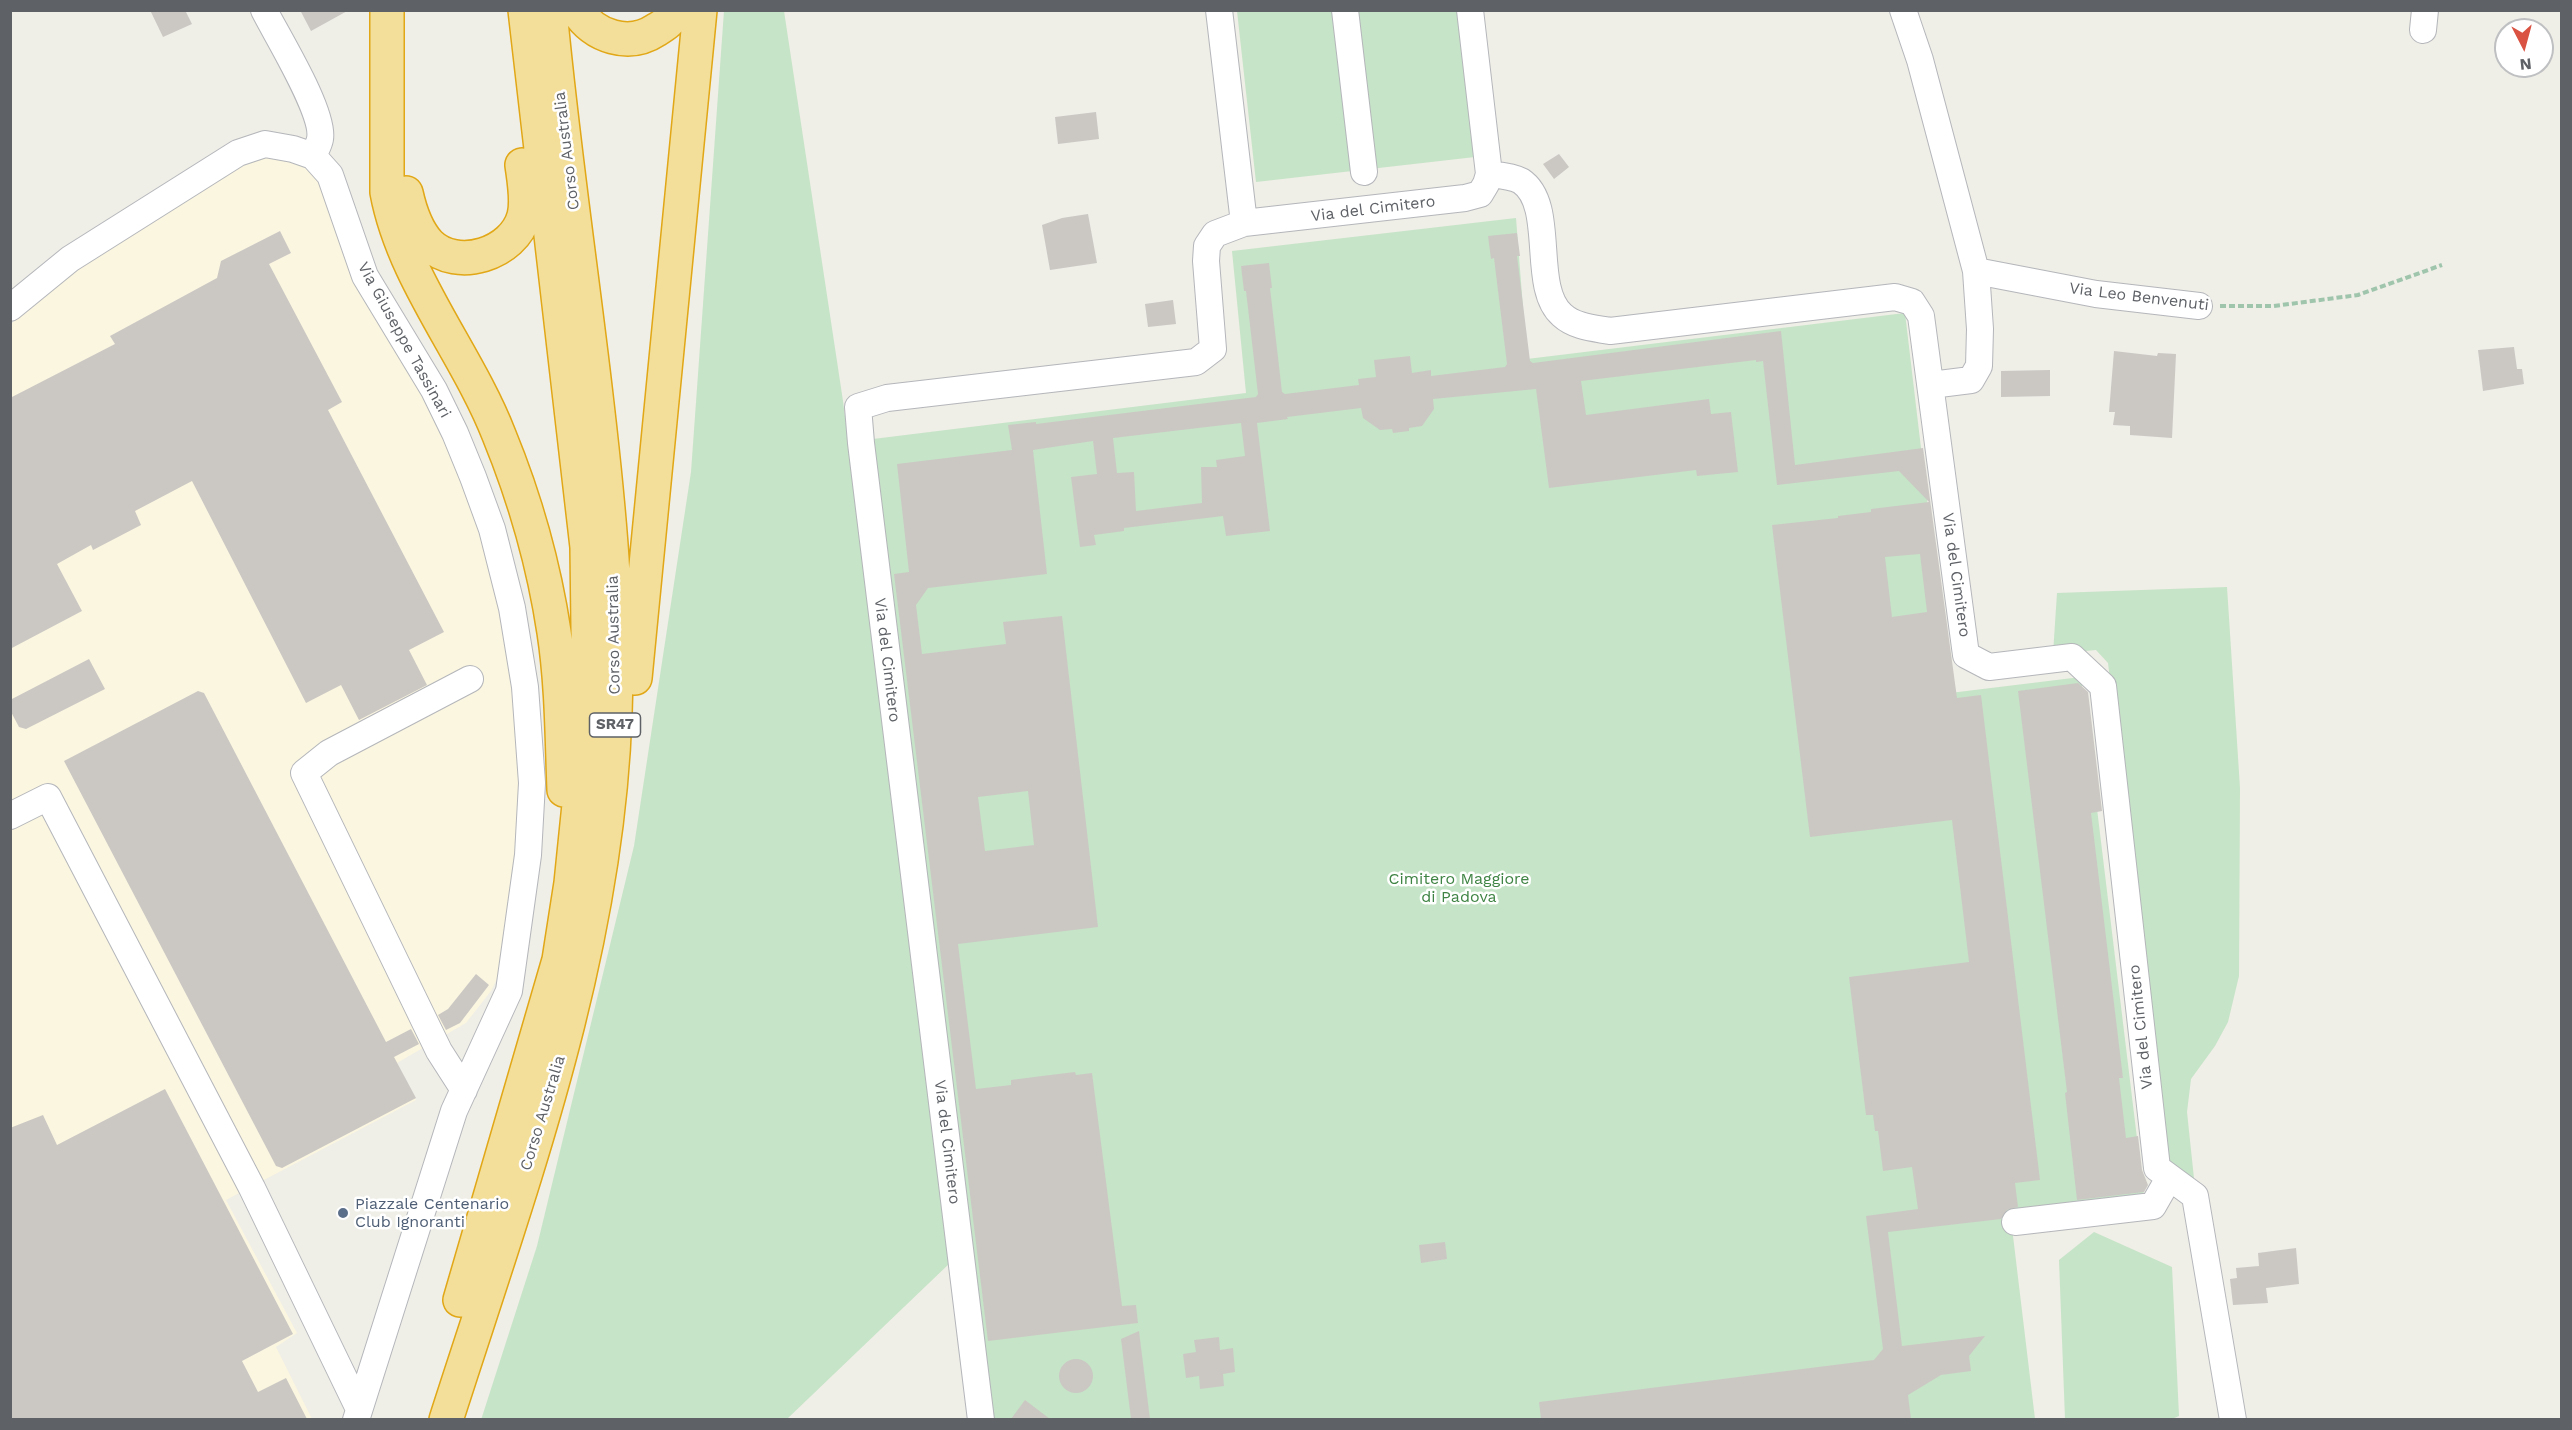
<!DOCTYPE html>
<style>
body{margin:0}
#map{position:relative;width:2572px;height:1430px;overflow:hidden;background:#efeee7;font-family:"Work Sans",sans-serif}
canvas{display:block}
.frame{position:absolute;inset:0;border:12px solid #5e6166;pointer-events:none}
.north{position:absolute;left:2494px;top:18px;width:60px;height:60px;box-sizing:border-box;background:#fff;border:2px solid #bfc0c2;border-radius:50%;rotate:174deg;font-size:16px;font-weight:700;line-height:24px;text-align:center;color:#5e6166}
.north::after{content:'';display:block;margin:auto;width:21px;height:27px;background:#da5342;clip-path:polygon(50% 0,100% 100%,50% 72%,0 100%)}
</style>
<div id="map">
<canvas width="2572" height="1430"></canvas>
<div class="frame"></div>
<div class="north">N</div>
</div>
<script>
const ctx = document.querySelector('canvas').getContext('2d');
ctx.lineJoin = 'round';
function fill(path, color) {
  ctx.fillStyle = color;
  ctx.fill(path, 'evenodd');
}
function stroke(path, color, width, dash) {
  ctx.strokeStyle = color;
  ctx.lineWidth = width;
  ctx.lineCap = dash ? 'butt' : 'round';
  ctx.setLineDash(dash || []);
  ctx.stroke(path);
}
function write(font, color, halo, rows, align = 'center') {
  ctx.font = font + ' "Work Sans",sans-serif';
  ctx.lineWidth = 5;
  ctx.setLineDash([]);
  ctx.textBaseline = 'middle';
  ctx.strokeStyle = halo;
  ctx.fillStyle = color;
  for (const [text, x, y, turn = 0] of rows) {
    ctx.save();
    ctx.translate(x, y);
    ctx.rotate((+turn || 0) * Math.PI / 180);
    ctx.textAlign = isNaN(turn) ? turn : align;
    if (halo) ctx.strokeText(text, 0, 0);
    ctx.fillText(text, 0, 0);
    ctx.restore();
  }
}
fill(new Path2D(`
 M272,156L314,170L429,394L507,589L527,786L507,959L491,991L466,1023L397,1063L416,1100L226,1200L297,1333L276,1347L312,1419H11L10,325L61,280L234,167Z`), '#fbf6e0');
fill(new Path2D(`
 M724,11H784L843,401L951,1262L787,1419L481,1420L537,1246L634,846L691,472Z
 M1237,11H1458L1475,157L1256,182Z
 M1516,218L1527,359L1905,313L1950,693L2081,677L2144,1196L2010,1211L2035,1419H990L873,439L1246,393L1232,251Z
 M2227,587L2240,788L2239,976L2228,1022L2215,1046L2191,1079L2187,1112L2195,1188L2170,1167L2108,663L2096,650L2053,654L2057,593Z
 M2094,1232L2172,1267L2179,1416L2172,1419H2065L2059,1260Z`), '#c6e4c7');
fill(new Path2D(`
 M150,10H185L192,24L163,37Z
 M300,10H349L311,31Z
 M1096,112L1099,139L1058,144L1055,117Z
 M1559,154L1569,167L1554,179L1543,164Z
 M1088,214L1097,263L1050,270L1042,225L1062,218Z
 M280,231L291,253L269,264L342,402L328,410L444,632L409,650L427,685L359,720L341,685L306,703L192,481L135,511L141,525L93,550L91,545L57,564L82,611L10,649V398L115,344L110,336L217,278L221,261Z
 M1517,233L1520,256H1517L1530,361L1533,363L1781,331L1795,465L1923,448L1957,698L1981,695L2040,1180L2015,1183L2018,1207L2007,1210L2001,1219L1888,1232L1902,1346L1985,1336L1969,1356L1971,1371L1941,1375L1908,1395L1911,1419H1541L1539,1402L1874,1360L1883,1349L1866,1216L1918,1209L1912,1167L1883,1171L1878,1131H1875L1873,1115H1866L1849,977L1969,962L1952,820L1810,837L1772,525L1838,518V516L1871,512V509L1929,502L1899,471L1777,485L1763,361L1756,362V360L1581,381L1586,415L1709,399L1711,414L1731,412L1738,472L1697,476L1696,470L1549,488L1536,389L1433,399L1434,409L1422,426L1409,428V431L1393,433L1392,429L1380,430L1363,418L1361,408L1287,417L1288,419L1257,423L1270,531L1226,536L1223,516L1124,528V531L1094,535L1096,545L1080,547L1071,477L1097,474L1093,441L1033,450L1047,574L928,588L916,605L922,654L1006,644L1003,622L1062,616L1098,927L958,944L976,1089L1011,1085V1080L1042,1076L1075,1072L1076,1075L1092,1073L1122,1306L1136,1305L1138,1323L988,1341L894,574L909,572L897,464L1012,450L1008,425L1036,422V424L1256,397L1258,394L1246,291H1244L1241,266L1269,263L1272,288H1270L1282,392L1285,394L1359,385L1358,379L1376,377L1374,360L1410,356L1412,373L1431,370V376L1505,367L1507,364L1494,258L1491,259L1488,236ZM1241,423L1245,456L1216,460L1217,467H1201L1202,503L1136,511L1134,472L1117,473L1113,438ZM1920,554L1927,612L1892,617L1885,557ZM1028,791L1034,845L985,851L978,797Z
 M1173,300L1176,324L1148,327L1145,304Z
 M2514,347L2517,369H2522L2524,384L2483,391L2478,350Z
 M2114,351L2157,356L2158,353L2176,354L2172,438L2130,435V426L2113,425L2115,412H2109Z
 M2050,370V396L2001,397V371Z
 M89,659L105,689L26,729L19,727L10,710V700Z
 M2078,683L2088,692L2102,811L2091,813L2123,1078H2119L2126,1138L2138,1136L2142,1170L2148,1185L2144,1192L2077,1200L2065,1093L2067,1092L2018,691Z
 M198,691L204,693L386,1042L411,1029L419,1044L394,1057L416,1098L282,1168L276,1166L64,761Z
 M476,974L489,985L460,1023L446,1030L438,1015L448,1009Z
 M165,1089L293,1334L242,1361L258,1392L286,1378L307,1419H10V1128L43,1115L57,1145Z
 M1445,1242L1447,1259L1421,1263L1419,1245Z
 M2296,1248L2299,1284L2266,1288L2268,1303L2233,1305L2230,1279L2237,1278L2236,1268L2259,1266L2258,1253Z
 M1139,1331L1150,1419H1131L1121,1339Z
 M1219,1337L1220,1350L1233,1348L1235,1372L1223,1374L1224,1386L1200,1389L1199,1376L1186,1378L1183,1354L1196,1352L1194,1340Z
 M1059 1376a17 17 0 1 1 34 0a17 17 0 1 1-34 0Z
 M1025,1400L1050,1419H1011Z`), '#cbc8c4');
const minor = new Path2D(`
 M264,10C277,36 325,113 320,139C319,145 315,151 313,156
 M1219,10L1244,223L1465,198L1480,194L1486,184L1489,174L1470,10
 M1345,10L1364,172
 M1903,10L1920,60L1976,271L1980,329L1979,366L1971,380L1931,385
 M2423,30L2425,10
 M1489,174C1498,175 1512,176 1521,181C1557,205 1530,287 1562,315C1575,327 1594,328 1610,331L1895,297L1912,302L1921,316L1966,655L1989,667L2072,657L2103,686L2157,1168L2195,1196L2233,1420
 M1976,271L2096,294L2199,306
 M10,308L70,259L238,153L265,144L293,149L313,156L330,175L365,276L434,390L455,433L473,477L492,529L512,608L525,687L532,783L528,855L509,991L454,1111L356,1420
 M10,816L48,797L252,1188L359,1409
 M464,1090L439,1051L304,773L329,753L470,679
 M2015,1222L2153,1206L2169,1178
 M981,1420L861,443L858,407L887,398L1196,362L1213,349L1206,261L1207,246L1215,234L1244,223`);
const highway = new Path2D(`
 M387,10V192C403,279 467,353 499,435C524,496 544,566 554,632C562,684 562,738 564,790
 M577,10C594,37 629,48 656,30C666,24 671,21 675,10
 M406,193C410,211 416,230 429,244C457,272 514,254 524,216C528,201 524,180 522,165
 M635,678L700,10
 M460,1300L559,960L571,883L589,707L587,547L525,10
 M446,1420C520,1189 607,958 615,714C619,610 609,507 597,404C582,273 562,142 550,10`);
stroke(minor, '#b4b6ba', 28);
stroke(highway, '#e1a716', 36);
stroke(new Path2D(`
 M2220,306H2274L2358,295L2442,265`), '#9fc5ac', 4, [6, 3]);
stroke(minor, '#fff', 26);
stroke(highway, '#f3df9a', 33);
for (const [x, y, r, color] of [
 [343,1213,6,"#5c6f8a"]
]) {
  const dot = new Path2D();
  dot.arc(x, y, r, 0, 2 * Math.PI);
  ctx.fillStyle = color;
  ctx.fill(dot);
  stroke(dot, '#fff', 2);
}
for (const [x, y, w] of [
 [615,725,51]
]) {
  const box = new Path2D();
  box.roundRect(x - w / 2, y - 12, w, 24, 4.5);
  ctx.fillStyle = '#fff';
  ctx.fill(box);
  stroke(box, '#5e6166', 1.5);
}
write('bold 15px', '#5e6166', null, [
 ["SR47",615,725]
]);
write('16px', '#5e6166', '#fff', [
 ["Corso Australia",567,151,-97],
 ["Via del Cimitero",1373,209,-7],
 ["Via Leo Benvenuti",2139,297,7],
 ["Via Giuseppe Tassinari",404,340,61],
 ["Via del Cimitero",1956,575,82],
 ["Corso Australia",614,635,-91],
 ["Via del Cimitero",887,660,83],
 ["Via del Cimitero",2141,1027,-96],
 ["Corso Australia",543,1113,-73],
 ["Via del Cimitero",947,1142,83]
]);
write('16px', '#3f8444', '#fff', [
 ["Cimitero Maggiore",1459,879],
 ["di Padova",1459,897]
]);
write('16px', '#4e5e75', '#fff', [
 ["Piazzale Centenario",355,1204],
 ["Club Ignoranti",355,1222]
], 'left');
</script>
